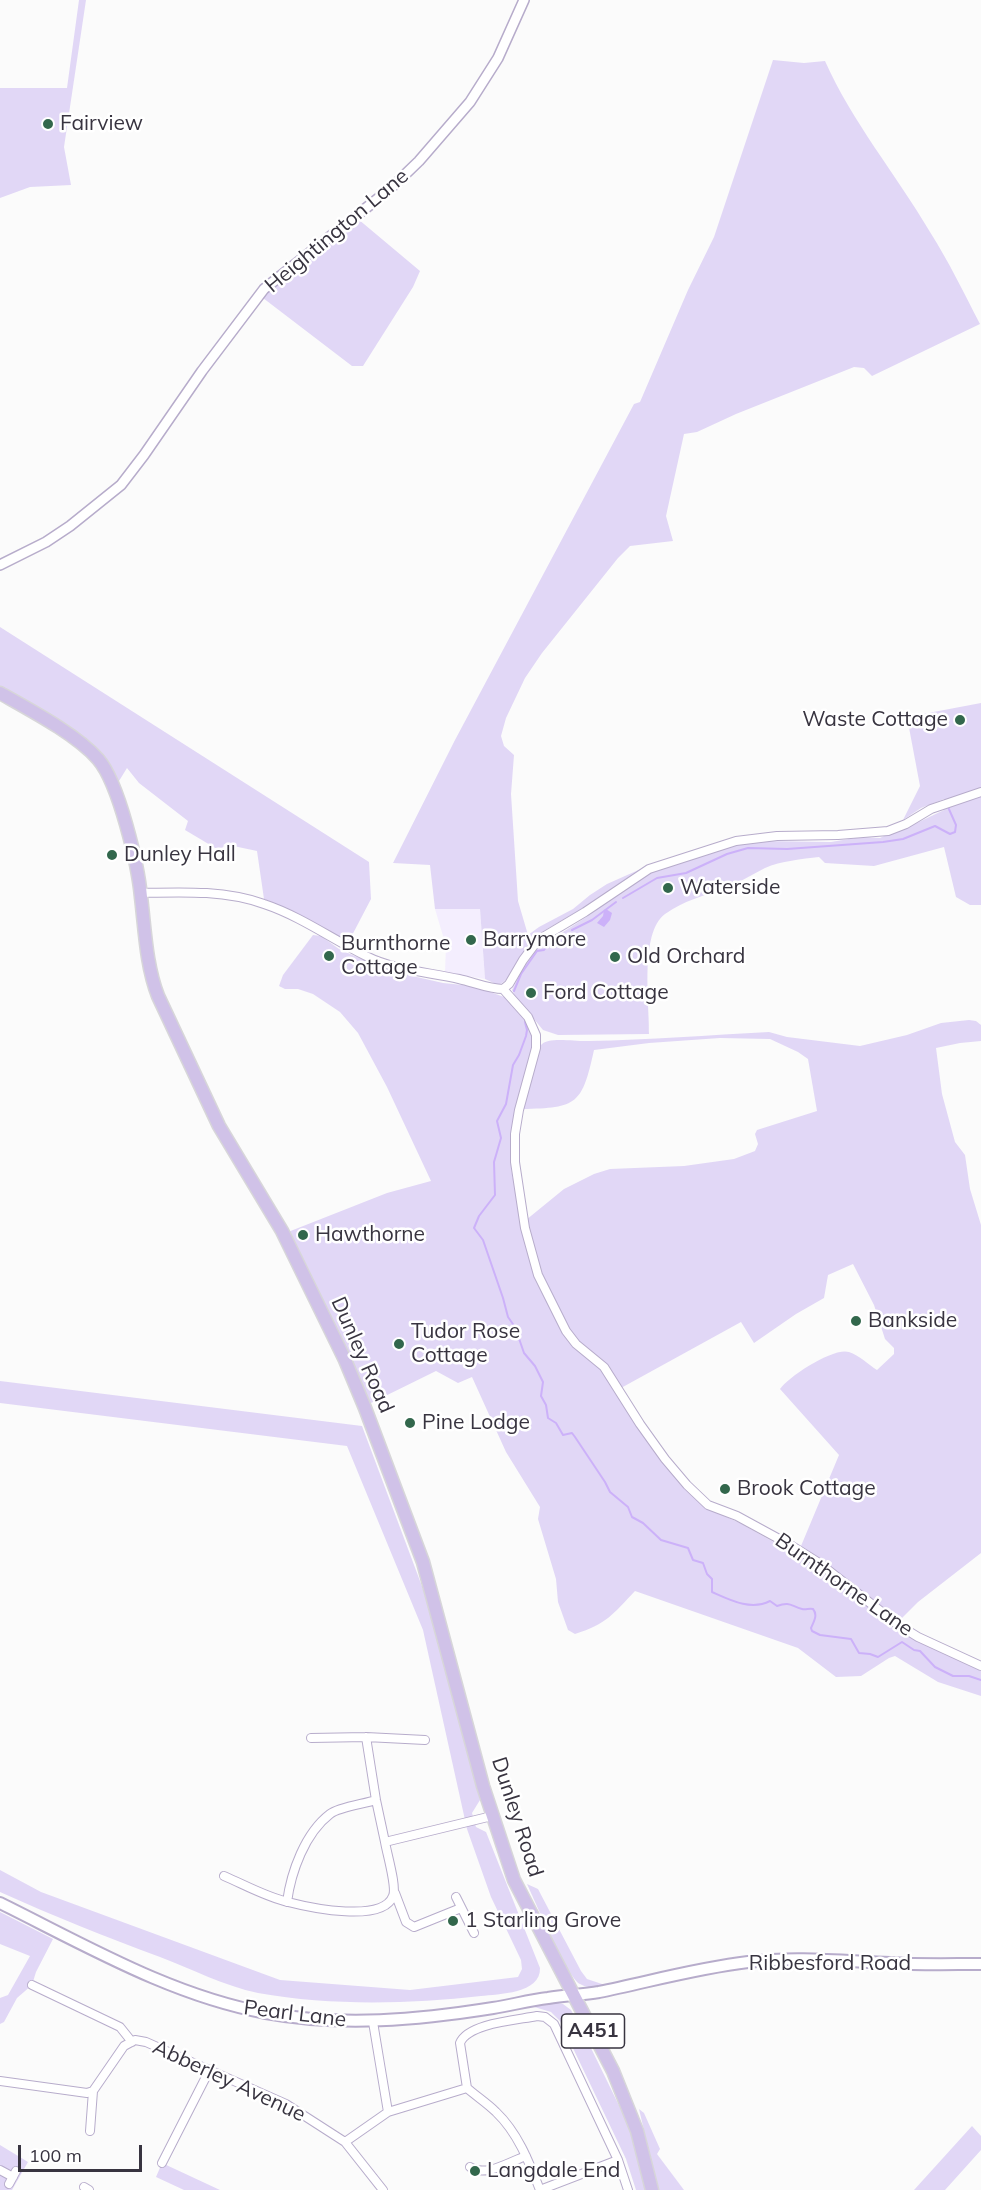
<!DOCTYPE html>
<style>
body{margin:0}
#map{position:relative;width:981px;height:2190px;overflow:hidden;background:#fbfbfb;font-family:Mulish,sans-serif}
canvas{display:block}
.scale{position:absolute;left:18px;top:2145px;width:124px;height:27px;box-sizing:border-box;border:3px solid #383440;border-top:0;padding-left:8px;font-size:18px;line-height:21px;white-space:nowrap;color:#383440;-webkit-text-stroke:4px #fff;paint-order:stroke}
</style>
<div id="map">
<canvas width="981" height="2190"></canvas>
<div class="scale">100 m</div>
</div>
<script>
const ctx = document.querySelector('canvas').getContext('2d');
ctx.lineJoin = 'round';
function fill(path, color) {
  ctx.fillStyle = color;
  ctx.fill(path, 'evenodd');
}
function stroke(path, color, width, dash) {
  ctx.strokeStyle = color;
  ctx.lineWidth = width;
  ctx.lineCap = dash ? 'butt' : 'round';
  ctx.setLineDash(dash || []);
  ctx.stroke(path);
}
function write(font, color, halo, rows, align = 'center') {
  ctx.font = font + ' Mulish,sans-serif';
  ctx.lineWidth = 5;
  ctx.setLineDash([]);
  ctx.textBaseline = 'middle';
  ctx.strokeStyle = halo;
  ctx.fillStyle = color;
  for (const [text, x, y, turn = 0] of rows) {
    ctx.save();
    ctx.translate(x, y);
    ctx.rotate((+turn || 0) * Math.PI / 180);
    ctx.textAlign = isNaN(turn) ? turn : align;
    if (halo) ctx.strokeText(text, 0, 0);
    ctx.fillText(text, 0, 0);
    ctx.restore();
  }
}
fill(new Path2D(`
 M435,909H480L485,979L445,972L446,946Z`), '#f4eefe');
fill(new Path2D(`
 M79,0H86L64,147L71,185L30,187L0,198V88H67Z
 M773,60L804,63L825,61C852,122 896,174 930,232C949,262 964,293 980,324L872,376L864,368L854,367L736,414L697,432L684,434L666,516L673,541L630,546L618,558L542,653L525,678L506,718L501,736L504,746L514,755L511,794L518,901L528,935L539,927L573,909L590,895L607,884L643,868L600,898L535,936C523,949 513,980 498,985L485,979L480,909H435L430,865L393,863L455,740L634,404L640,402L688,290L714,237Z
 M358,219L420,271L413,287L363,366H352L263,298L270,289Z
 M0,627L369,862L371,899L348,943L286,908L264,899L257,851L224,844L222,852L185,830L188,821L139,783L127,768L119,781L102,756L0,687Z
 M981,703V905H970L956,897L944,847L874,866L825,863L819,857C802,859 781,861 765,868C751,875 738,883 724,889C703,896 685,900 665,914C639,933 650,1006 649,1034L558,1035L543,1030L515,996L512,990L527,959L535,950L591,914L633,881L652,871L685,862L731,846L763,841L831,842L861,837L880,838L888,834L900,831L944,810V799L921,808L903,820L920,786L907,717Z
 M313,935L321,936L339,949L386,970L443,983L473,986L507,998L514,1006L526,1021L532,1034L531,1052L513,1126L510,1156L512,1174L523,1233L535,1280L563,1333L574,1348L603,1371L613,1390L681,1485L706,1508L740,1523L816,1566L904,1634L981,1671V1696L938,1682L895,1656L889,1658L861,1676L836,1677L798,1648L635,1591C613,1614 607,1624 575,1634L568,1630L558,1602L556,1579L538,1519L540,1507L506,1452L472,1377L458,1383L436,1371L369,1404L288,1232L387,1193L431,1181L387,1087L358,1033L340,1012L313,994L298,989H285L279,986L283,975Z
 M969,1020L976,1021L981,1025V1041L960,1043L936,1048L942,1094L955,1142L965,1155L970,1189L981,1225V1553L918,1602L901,1619L899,1618L897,1620L838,1572L801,1546L839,1455L780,1389C789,1376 834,1347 849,1352C859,1355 869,1365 877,1370L894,1354V1348L885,1339L874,1305L853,1264L828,1275L824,1298L796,1314L754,1343L741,1322L621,1388L611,1371L581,1345L569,1329L543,1279L526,1220L564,1189L594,1174L610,1169L684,1166L734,1159L755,1151L758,1144L755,1134L757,1130L817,1111L808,1059L798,1052L770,1039L720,1038L649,1043L594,1050C582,1104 578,1108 522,1109L541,1045C548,1036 577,1042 589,1041C649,1040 709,1035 769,1032L787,1037L860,1046L907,1035L941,1023Z
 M0,1381L362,1426L423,1589L477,1787L480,1800L472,1813L476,1827L486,1832L540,1968C541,1994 498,1994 481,1996C408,2004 331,2006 258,1993C224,1986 192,1969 160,1957C106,1937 53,1916 0,1892V1870L41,1892L280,1980L410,1990L518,1977L522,1969L521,1960L491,1897L467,1829L423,1630L347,1446L0,1403Z
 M527,1884L538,1889L581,1971L587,1979L608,1986C598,1988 589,1989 580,1984C567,1977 535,1901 527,1884Z
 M0,1912L53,1939L36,1972L32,1985L17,1998L4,2022L0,2024V1998L8,1995L30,1956L0,1944Z
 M553,2002L563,2004L571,2010L590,2046L629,2126L647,2190H636L626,2159L560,2021L551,2012L531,2006Z
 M639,2109L644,2113L660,2149L657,2154L684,2190H658Z
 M972,2126L981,2136V2150L945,2190H914Z
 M0,2145L28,2162L12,2190H0Z
 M162,2163L220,2190H184L156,2177Z`), '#e1d7f6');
fill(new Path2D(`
 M606,909L612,913L610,920L604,927L597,923L603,916L604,910Z`), '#ccb1f9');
stroke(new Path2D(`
 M623,898L657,878L686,873L727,854L748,848L787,849L883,842L903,839L935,826L950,834L955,832L956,825L948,807
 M572,930L592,920L616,902
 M514,991L521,974L537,951L544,950L548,945L563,936
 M525,1022L527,1030L526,1036L519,1055L513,1065L506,1104L497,1121L501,1138L494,1162L495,1195L479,1216L474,1228L483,1240L503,1298L508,1317L515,1327L524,1353L535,1366L543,1382L541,1396L546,1405L548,1418L556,1423L563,1435L572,1433L575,1437L605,1482L610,1492L628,1507L632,1517L643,1523L661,1540L688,1548L693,1560L703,1563L707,1574L712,1579V1592C730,1600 751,1611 770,1601L777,1606C790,1601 791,1606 802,1609C806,1610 809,1608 813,1609C818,1615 814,1621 811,1628L812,1631L820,1635L851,1639L859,1653L870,1654L878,1657L902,1642L914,1650L920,1651L935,1667L953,1676H969L981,1680`), '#ccb1f9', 2);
const minor = new Path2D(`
 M141,893C182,892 225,890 264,904C300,916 332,939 366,956C394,970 427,972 459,979C473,982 489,989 503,989L528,1017L536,1035V1048L519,1110L515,1134V1162L525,1228L538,1275L566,1331L576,1344L604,1367L640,1424L665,1459L687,1485L708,1505L737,1516L792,1546L819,1563L897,1624L918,1637L981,1666
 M503,989L509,984L523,960L538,940L585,912L649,869L736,841L777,836L838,835L888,831L906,824L931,809L981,792
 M366,1737L376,1800L385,1842
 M311,1738L366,1737L425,1740
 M224,1876C245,1885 266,1897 288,1902C311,1908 383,1923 393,1896C397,1887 387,1854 385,1842L492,1816
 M395,1893L406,1922L414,1927L461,1908
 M456,1897L474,1933
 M287,1902C291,1872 305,1833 330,1814C339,1807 364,1804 376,1800
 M32,1985L120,2027L132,2042
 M373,2022L388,2112
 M0,2081L87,2093L93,2091L124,2046L135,2040L146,2042L286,2104L345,2142L383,2190
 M90,2131L93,2091
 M345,2142L388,2112L467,2088
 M162,2163L210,2069
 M470,2167C485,2178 511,2161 526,2156
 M0,2170L13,2177
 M9,2184L16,2171
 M84,2187L89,2190
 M540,2190C529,2162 518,2133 496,2112C487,2103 476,2096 467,2088L460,2043C468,2023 518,2020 537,2016L545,2017L554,2024L618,2160L628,2190
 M540,2190L618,2160`);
const tertiary = new Path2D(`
 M0,565L46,542L70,526L121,485L144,455L202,371L264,289L390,189L419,161L470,102L498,58L524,0`);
const secondary = new Path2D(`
 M0,1903C85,1945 172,1996 266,2013C342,2027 418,2020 493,2008C512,2005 530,2000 548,1998C565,1995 582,1995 599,1992C648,1982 697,1968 748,1962C795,1956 842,1961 890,1963C920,1965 951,1964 981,1964`);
const primary = new Path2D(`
 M0,693C30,710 76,734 98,759C119,783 138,865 141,897C145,930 146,965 158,996L219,1126L282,1231L345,1360L365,1408L423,1562L483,1786L514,1880L613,2071L637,2131L652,2190`);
stroke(minor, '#b7accb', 10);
stroke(tertiary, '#b7accb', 12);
stroke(secondary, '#b7accb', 14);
stroke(primary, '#d7d6d9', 15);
stroke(minor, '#fff', 8);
stroke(tertiary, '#fff', 9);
stroke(secondary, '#fff', 10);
stroke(primary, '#d0c2e8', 12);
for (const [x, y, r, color] of [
 [48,124,6,"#32674c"],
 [960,720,6,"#32674c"],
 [112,855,6,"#32674c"],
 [668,888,6,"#32674c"],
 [471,940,6,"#32674c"],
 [329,956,6,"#32674c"],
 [615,957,6,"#32674c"],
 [531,993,6,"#32674c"],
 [303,1235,6,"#32674c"],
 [856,1321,6,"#32674c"],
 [399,1344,6,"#32674c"],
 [410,1423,6,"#32674c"],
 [725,1489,6,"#32674c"],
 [453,1921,6,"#32674c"],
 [475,2171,6,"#32674c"]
]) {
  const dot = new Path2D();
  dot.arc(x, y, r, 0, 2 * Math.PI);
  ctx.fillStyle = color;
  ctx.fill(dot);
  stroke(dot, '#fff', 2);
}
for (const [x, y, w] of [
 [593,2031,63]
]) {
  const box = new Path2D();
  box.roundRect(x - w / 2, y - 17, w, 34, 4.5);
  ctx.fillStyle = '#fff';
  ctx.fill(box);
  stroke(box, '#383440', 1.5);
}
write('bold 20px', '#383440', null, [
 ["A451",593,2031]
]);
write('21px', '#383440', '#fff', [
 ["Fairview",60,124],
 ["Waste Cottage",948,720,"right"],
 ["Dunley Hall",124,855],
 ["Waterside",680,888],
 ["Barrymore",483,940],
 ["Burnthorne",341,944],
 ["Cottage",341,968],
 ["Old Orchard",627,957],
 ["Ford Cottage",543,993],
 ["Hawthorne",315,1235],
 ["Bankside",868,1321],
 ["Tudor Rose",411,1332],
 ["Cottage",411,1356],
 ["Pine Lodge",422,1423],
 ["Brook Cottage",737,1489],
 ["1 Starling Grove",465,1921],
 ["Langdale End",487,2171]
], 'left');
write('21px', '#383440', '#fff', [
 ["Heightington Lane",337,231,-40],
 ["Dunley Road",362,1355,66],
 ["Burnthorne Lane",844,1585,35],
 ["Dunley Road",517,1817,72],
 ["Ribbesford Road",830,1964],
 ["Pearl Lane",295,2014,7],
 ["Abberley Avenue",229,2081,25]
]);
</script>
